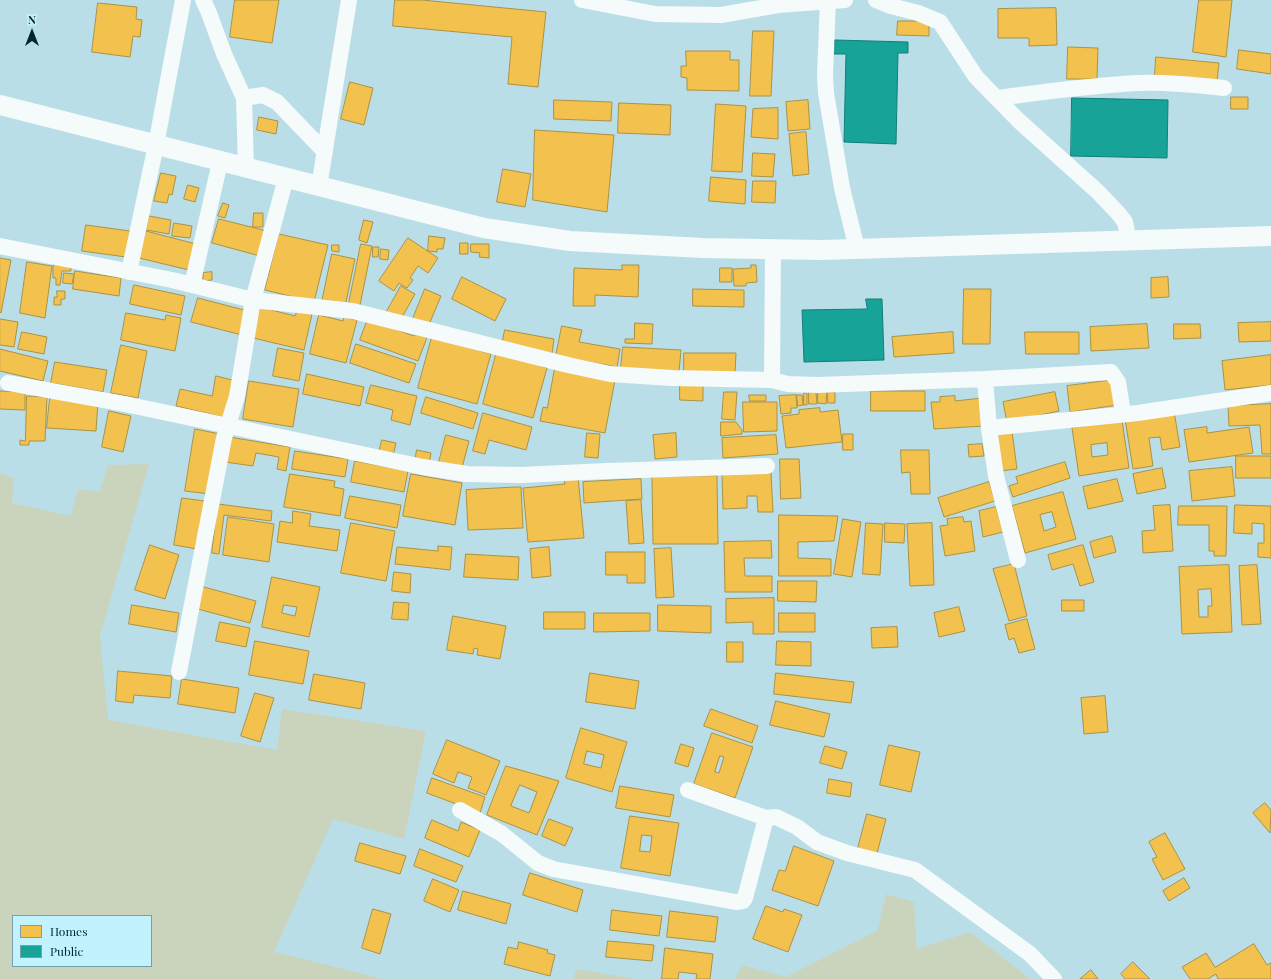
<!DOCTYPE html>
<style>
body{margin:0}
#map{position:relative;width:1271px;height:979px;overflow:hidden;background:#badee7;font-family:"Playfair Display",serif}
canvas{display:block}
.legend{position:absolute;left:12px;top:915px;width:140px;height:52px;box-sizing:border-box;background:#c3f2ff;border:1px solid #75a0ab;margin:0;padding:5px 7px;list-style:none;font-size:12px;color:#01262e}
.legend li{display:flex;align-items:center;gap:8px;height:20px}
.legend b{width:20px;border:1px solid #75a0ab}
.north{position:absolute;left:12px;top:12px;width:40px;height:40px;-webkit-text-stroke:3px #c3f2ff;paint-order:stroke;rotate:0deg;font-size:11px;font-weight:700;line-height:16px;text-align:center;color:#01262e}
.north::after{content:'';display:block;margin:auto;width:14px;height:18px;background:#01262e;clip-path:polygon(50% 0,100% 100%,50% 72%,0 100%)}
</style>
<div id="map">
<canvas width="1271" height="979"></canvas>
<ul class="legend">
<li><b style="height:11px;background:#f2c14e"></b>Homes</li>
<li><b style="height:11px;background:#17a398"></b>Public</li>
</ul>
<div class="north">N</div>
</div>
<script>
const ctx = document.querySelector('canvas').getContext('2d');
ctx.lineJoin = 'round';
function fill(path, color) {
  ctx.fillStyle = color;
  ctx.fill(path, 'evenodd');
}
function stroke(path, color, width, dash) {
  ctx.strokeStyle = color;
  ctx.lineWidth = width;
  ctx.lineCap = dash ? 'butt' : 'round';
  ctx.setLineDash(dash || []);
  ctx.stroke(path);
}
fill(new Path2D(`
 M149,464L100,636L108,720L277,750L282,709L426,731L404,839L333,819L274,952L383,979H0V473L14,478L12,503L71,516L78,489L100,492L108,465ZM13,916H151V966H13Z
 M886,894L914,902L917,949L970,932L1030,979H735L742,965L786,977L877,931Z
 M576,969L637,979H573Z`), '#cad4bc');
const homes = new Path2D(`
 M235,0H279L272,43L230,37Z
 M395,0H422L546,12L538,87L508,84L512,37L393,26Z
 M1199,0H1232L1226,57L1193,52Z
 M98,3L137,7L136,19L142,20L140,37L133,36L130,57L92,52Z
 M1056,8L1057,45L1029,46V38H998V9Z
 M898,21H929V36L897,35Z
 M753,31H774L771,96H750Z
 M1068,47L1098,48L1097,79H1067Z
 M1239,50L1271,54V74L1237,69Z
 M686,51H730V60H739V91L687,90V78L681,77V66H686Z
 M1156,57L1219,63L1217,82L1155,76Z
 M350,82L373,88L364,125L341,119Z
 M1231,97H1248V109H1231Z
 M554,100L612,102L611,121L554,119Z
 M808,100L810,129L788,131L786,102Z
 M619,103L671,105L670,135L618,133Z
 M716,104L746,106L742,172L712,171Z
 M778,108V139L751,137L753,109Z
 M259,117L278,121L276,134L257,130Z
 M535,130L614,135L607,212L533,200Z
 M806,132L809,174L793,176L789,134Z
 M753,153L775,154L773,177L752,176Z
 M503,169L531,174L525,207L497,202Z
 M161,173L176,176L172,195L169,194L167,203L154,201Z
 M711,177L746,180L745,204L709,201Z
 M753,181H776L775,203L752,202Z
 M188,185L199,188L195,202L184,199Z
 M223,203L229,205L225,218L218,216Z
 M254,213H263V227H253Z
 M149,216L171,220L169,234L146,230Z
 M219,219L267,231L260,256L212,243Z
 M364,220L373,222L367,243L359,240Z
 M174,223L192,226L190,238L172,236Z
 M86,225L130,231L126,257L82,251Z
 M146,231L196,244L189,270L139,258Z
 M279,234L328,245L314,302L265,290Z
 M429,236L445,238L443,249H437V252L428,251Z
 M408,238L438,258L428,273L418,266L410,278L413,280L407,288L399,283L394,291L379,281Z
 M460,243H468V254H460Z
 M361,244L372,246L360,305L349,303Z
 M471,244H489V258L479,257L480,253L471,252Z
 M332,245H339V252L332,251Z
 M373,247H379L378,257H373Z
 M381,249L389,250L388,260L380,259Z
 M332,254L355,259L345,307L322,302Z
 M0,258L11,260L1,313L0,312Z
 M27,262L52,266L45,318L20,313Z
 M71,264V271H62L60,285H56V278H53V265Z
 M622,265H639L638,297L595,295V306H573L574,268L622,270Z
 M751,265H756L757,282L746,283V286H734L733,269L751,268Z
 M720,268H732V282H720Z
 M75,271L121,278L119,296L73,289Z
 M212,272V280L203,281V273Z
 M64,273L74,274L72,284L63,283Z
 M462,277L506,299L495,321L452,299Z
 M1168,277L1169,297L1151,298V278Z
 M134,285L185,296L181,315L130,304Z
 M401,286L415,294L400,321L386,313Z
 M425,289L441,296L428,327L412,321Z
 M693,289L744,290V307L693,306Z
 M964,289H991L990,344H963Z
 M57,291H65V299H61V305H54V297H57Z
 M198,298L248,311L242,335L191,322Z
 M260,307L295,316L297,311L312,314L304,350L253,338Z
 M126,313L165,320L166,315L181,318L175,351L121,340Z
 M319,315L343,321L344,317L357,320L346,363L310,354Z
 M0,319L18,322L14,347L0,345Z
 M368,319L414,336L416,331L428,335L418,361L360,340Z
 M1271,322V341L1239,342L1238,323Z
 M635,323L653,324L652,344L625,343V339H634Z
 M1147,324L1149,348L1091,351L1090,327Z
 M1174,324H1200L1201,338L1174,339Z
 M562,326L582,330L579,342L620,349L617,367L556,356Z
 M505,330L554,339L552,354L502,345Z
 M22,332L47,337L44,354L18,349Z
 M953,332L954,353L894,357L892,337Z
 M1025,332H1079V354H1026Z
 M432,337L491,354L477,404L418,388Z
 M356,344L416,364L409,383L350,363Z
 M121,345L147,351L138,398L111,393Z
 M623,347L681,350L679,372L621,368Z
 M278,348L304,353L299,381L273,376Z
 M0,349L48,361L43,381L0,371Z
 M497,351L547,368L533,418L483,404Z
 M684,353H736L735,374L684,373Z
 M1271,355V385L1225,390L1222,361Z
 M55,362L107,370L103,392L51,383Z
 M555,368L615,380L605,433L540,421L543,407L547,408Z
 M307,374L364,387L360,406L303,394Z
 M216,376L236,381L227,418L176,406L180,389L212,396Z
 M1114,380L1118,405L1070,412L1067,386Z
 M249,381L299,389L293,427L243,419Z
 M680,381L703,382V401L680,400Z
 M371,385L417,396L410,425L391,420L393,410L366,403Z
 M0,391L25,392V410L0,409Z
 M818,391H827L826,404L818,403Z
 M871,391H925V411H871Z
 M724,392H737L735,420L722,419Z
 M809,392H816L817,404H809Z
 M828,392H835V403H828Z
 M1055,392L1059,411L1007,422L1003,402Z
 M804,393H807V405H804Z
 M749,395H766V401H750Z
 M796,395L797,408H791V413L781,414L779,396Z
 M797,395H802L803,405L798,406Z
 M27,396L47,397L45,441H29V445H20V440L25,441Z
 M955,396V401L982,398L984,426L934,429L931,402H940V397Z
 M426,397L478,413L473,429L421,413Z
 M50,398L98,401L96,431L47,428Z
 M743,402H777V431L744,432Z
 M1271,404V454H1262L1260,425L1229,426L1228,406Z
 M820,408V412L838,410L842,442L786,448L782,416L799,414V410Z
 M109,411L131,416L123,452L102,447Z
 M1174,411L1180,447L1162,450L1160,437L1149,438L1153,466L1133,469L1125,419Z
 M483,413L532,427L526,450L489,440L485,454L473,451Z
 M1122,420L1129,468L1079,476L1072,428ZM1107,443L1108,455L1092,457L1091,445Z
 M721,422H736L742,430V434L721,436Z
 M1207,427V433L1249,427L1253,453L1189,462L1184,430Z
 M195,429L220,434L210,494L185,491Z
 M1012,431L1017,469L1000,471L994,434Z
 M587,433L600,434L598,458L585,457Z
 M676,433L677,457L655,459L653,435Z
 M843,434H853V450H843Z
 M446,435L469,441L462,468L439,462Z
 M776,435L778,454L723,458L722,438Z
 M229,437L290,447L286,471L277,469L279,457L256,453L253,466L225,462Z
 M382,440L396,443L393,456L379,453Z
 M982,444L984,456L969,457L968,445Z
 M417,450L431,453L429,464L415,461Z
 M901,450H929L930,494H911L910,472L902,473Z
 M295,451L348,459L345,477L292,469Z
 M1236,456H1271V478H1236Z
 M780,459H799L801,498L781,499Z
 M355,461L408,471L404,492L351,482Z
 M1065,462L1070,478L1013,497L1009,486L1018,483L1016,477Z
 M1232,467L1235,496L1192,501L1189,471Z
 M1162,468L1166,488L1137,494L1133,474Z
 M771,473L773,512H758L757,496H747V508L723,509L722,474Z
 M290,474L335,481L334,487L344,489L340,516L284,507Z
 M411,474L462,483L455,525L403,516Z
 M717,476L718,544H653L652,477Z
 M578,477L584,538L528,542L523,488L565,484L564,479Z
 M641,479L642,499L584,503L583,482Z
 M1117,479L1123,501L1088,509L1083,487Z
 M989,482L995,501L944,517L938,498Z
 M516,487H521L523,528L468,530L466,490Z
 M1063,492L1076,539L1025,553L1012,506ZM1052,512L1056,527L1044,531L1040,515Z
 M350,496L401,505L397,528L345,518Z
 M182,498L205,501L197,549L174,545Z
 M641,500L644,543L629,544L626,501Z
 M218,504L272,511L271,521L224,515L219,554L212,553Z
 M1170,505L1173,551L1143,553L1142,531L1155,530L1153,506Z
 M1235,505L1271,506V558L1258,557V543H1264V524L1252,523V534L1234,533Z
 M1179,506H1227L1226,556H1214V551H1209V525H1178Z
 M996,507L1003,532L983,537L979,511Z
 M293,511L311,514L309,526L340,530L337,551L277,542L280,521L292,523Z
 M779,515L838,516L834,541L798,542V558L831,559V576H779Z
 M228,517L274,524L269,562L223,555Z
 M963,517L964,522L971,521L975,551L945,556L940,526L948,525L947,519Z
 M843,519L861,522L852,577L834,574Z
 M351,523L395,531L386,581L341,573Z
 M866,523L883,524L880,575L863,574Z
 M885,523L905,524L904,543L885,542Z
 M932,523L934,585L910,586L907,524Z
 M1112,536L1116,552L1094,558L1090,542Z
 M771,541L772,558H744L745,576H772V592H725L724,542Z
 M150,545L179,555L165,599L135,590Z
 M1083,545L1094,582L1080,586L1073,564L1052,570L1048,555Z
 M438,546L452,547L450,570L395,564L397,547L438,551Z
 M549,547L551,576L532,578L530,549Z
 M671,548L674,597L656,598L654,549Z
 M606,552H645V583H627V575H606Z
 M466,554L519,557L518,580L464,577Z
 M1014,564L1027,616L1009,621L993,569Z
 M1229,565L1232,632L1182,634L1179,567ZM1211,589L1212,606H1208V617H1199L1198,590Z
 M1257,565L1261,624L1242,625L1239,566Z
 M394,572L411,574L410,593L392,591Z
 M272,577L320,587L309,637L262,627ZM284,605L297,607L295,616L282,613Z
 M778,581H817L816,602L778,601Z
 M200,586L256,601L250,623L194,608Z
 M774,598V634H753V622L726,623V599Z
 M1062,600H1084V611H1062Z
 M394,602L409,603L408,620L392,619Z
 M132,605L179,613L176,632L129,624Z
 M658,605L711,606V633L658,631Z
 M959,607L965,631L939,637L934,613Z
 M544,612H585V629H544Z
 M594,613H650V631L594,632Z
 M779,613H815V632H779Z
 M453,616L506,626L500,659L477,655L478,649L474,648L473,654L447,650Z
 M1027,619L1035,649L1019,653L1014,638L1009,640L1005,625Z
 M220,622L250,628L246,647L216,641Z
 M897,627L898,647L872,648L871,628Z
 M255,641L309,651L303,684L249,675Z
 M777,641L811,642V666L776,665Z
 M727,642H743V662H727Z
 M118,671L172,676L170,698L134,695L133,703L116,701Z
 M590,673L639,681L635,709L586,702Z
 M776,673L854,682L851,703L774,694Z
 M314,674L365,683L361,709L309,700Z
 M182,679L239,688L235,713L178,704Z
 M255,693L274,698L260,742L241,736Z
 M1105,696L1108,732L1084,734L1081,698Z
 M776,701L830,714L824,737L770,725Z
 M711,709L758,726L752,743L704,726Z
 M581,728L627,742L612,792L566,778ZM587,751L604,755L601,768L584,764Z
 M712,733L753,747L735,798L694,784ZM720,756L724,757L719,773L715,772Z
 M447,740L500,761L486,795L468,788L472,777L458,772L454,783L433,774Z
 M681,744L694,748L688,767L675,763Z
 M889,745L920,752L911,792L880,785Z
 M825,746L847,752L842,769L820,763Z
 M506,766L559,781L537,835L487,815ZM520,785L537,792L529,813L511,806Z
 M432,778L485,797L480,813L427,793Z
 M829,779L852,783L850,797L827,793Z
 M620,786L674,795L670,817L616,808Z
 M1265,803L1271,810L1270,833L1253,813Z
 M867,814L886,819L876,857L857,852Z
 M630,816L679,823L670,876L621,868ZM642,835L652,836L650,852L640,851Z
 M549,819L573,828L565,846L542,836Z
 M432,820L458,831L461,822L480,830L469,857L425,838Z
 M1165,833L1185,869L1163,880L1152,859L1157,857L1149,842Z
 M360,843L406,856L400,874L355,861Z
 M794,846L834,861L818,906L772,890L779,870L785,871Z
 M420,849L463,866L456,882L414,866Z
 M530,873L583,890L577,912L523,895Z
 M1184,878L1190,888L1169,901L1163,891Z
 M433,879L459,890L450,912L424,901Z
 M463,891L511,904L506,924L458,910Z
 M766,906L783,912L784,909L802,915L788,952L753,939Z
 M373,909L391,914L380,954L362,948Z
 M612,910L662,916L659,936L610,930Z
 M670,911L718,917L715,942L667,937Z
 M608,941L654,945L652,961L606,957Z
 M519,942L548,950L547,953L555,955L550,976L504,964L508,947L517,949Z
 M1254,944L1267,965L1271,963V979H1218L1216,974L1208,979H1190L1182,967L1206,953L1215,967Z
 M665,948L713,954L710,979H696L697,974L679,972L678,979H662Z
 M1133,962L1150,979H1125L1121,974Z
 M1091,970L1098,979H1080Z`);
fill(homes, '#f2c14e');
stroke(homes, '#aa9244', 1);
const public = new Path2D(`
 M835,40L908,42V53H898L896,144L844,142L846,54H834Z
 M1072,98L1168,100L1167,158L1071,156Z
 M866,299H882L884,360L804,362L802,310L867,309Z`);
fill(public, '#17a398');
stroke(public, '#107e78', 1);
stroke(new Path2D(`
 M203,0L209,13L224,54L244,98L246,168
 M582,0L655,14L721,15L778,5L845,0
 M828,0L825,75L826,93L842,188L857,249
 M876,0L891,6L918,13L940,22L976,77L1018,120L1098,192L1118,213L1125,222L1129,241
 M244,98L263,95L277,102L325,152
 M997,98C1044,92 1092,85 1139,83C1167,82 1196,85 1224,88
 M319,187L349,0
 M0,246L172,280L253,300L353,311L568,365L610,374L672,378L772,380L788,384L817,385L985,379L1111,372L1118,382L1123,413
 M129,272L156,145L183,0
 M192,285L220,162
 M985,379L989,428L996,476L1018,560
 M772,380L773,249
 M8,383L125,404L423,467L467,474L521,475L607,471L767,466
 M989,428L1138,413L1271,393
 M179,672L224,438L237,396L253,300L286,178
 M688,790L766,818L776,817L797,827L817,842L847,853L915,870L1030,954L1054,979
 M460,810L502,834L538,863L553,869L736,902L743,901L745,898L766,818`), '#f5fafb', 16);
stroke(new Path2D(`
 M0,105L484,228L570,241L703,248L822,250L1271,236`), '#f5fafb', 20);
</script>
